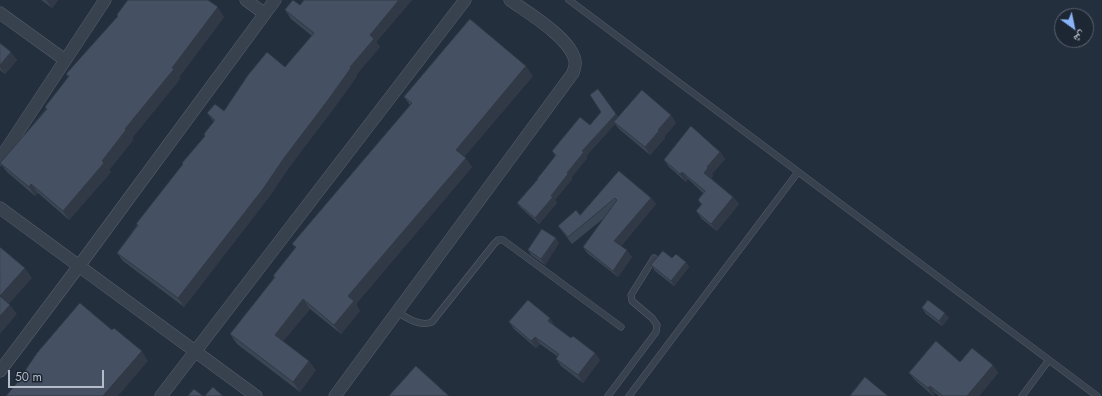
<!DOCTYPE html>
<meta charset="utf-8">
<style>
body{margin:0}
#map{position:relative;width:1102px;height:396px;overflow:hidden;background:#242f3e;font-family:Jost,"Noto Naskh Arabic",sans-serif}
canvas{display:block}
.north{position:absolute;left:1054px;top:8px;width:40px;height:40px;box-sizing:border-box;background:#1d2633;border:1px solid #59626f;border-radius:50%;rotate:147deg;font-size:11px;font-weight:700;line-height:16px;text-align:center;color:#b4bcc9}
.north::after{content:'';display:block;margin:auto;width:14px;height:18px;background:#8ab4f8;clip-path:polygon(50% 0,100% 100%,50% 72%,0 100%)}
.scale{position:absolute;left:8px;top:370px;width:96px;height:18px;box-sizing:border-box;border:2px solid #b4bcc9;border-top:0;padding-left:5px;font-size:12px;line-height:14px;white-space:nowrap;color:#b4bcc9;-webkit-text-stroke:3px #1d2633;paint-order:stroke}
</style>
<div id="map">
<canvas width="1102" height="396"></canvas>
<div class="north">ش</div>
<div class="scale">50 m</div>
</div>
<script>
const ctx = document.querySelector('canvas').getContext('2d');
ctx.lineJoin = 'round';
function stroke(path, color, width, dash) {
  ctx.strokeStyle = color;
  ctx.lineWidth = width;
  ctx.lineCap = dash ? 'butt' : 'round';
  ctx.setLineDash(dash || []);
  ctx.stroke(path);
}
function fill(path, color) {
  ctx.fillStyle = color;
  ctx.fill(path, 'evenodd');
}
const service = new Path2D(`
 M569,0L1097,396
 M397,312C407,318 420,327 432,322L494,244L498,240H503L621,327
 M608,396L656,332L657,325L652,318L632,301L631,295L654,258
 M629,396L798,172
 M1022,396L1049,360`);
const minor = new Path2D(`
 M246,0L265,14
 M0,13L65,60
 M0,159L105,0
 M0,208L256,396
 M0,371L79,266L275,0
 M161,396L465,0
 M335,396L573,73C574,69 576,65 575,61C571,38 528,13 510,0`);
stroke(service, '#565f6c', 7);
stroke(minor, '#565f6c', 13);
stroke(service, '#38414e', 6);
stroke(minor, '#38414e', 12);
fill(new Path2D(`
 M41,0H58L52,8Z
 M304,0H412L376,42L380,47L356,75L357,76L334,108L290,166L269,197L184,307L123,261L117,253L137,225L136,224L183,164L182,163L205,136L204,134L214,122L207,113L224,111L285,67L312,36L291,19L285,10L300,5Z
 M117,15L224,17L179,77L180,79L132,138L133,140L109,170L111,172L69,220L38,193L35,196L7,172L0,163L46,109L45,107L68,77L66,74L118,16Z
 M0,43L17,60L5,74L0,70Z
 M533,76L464,157L472,167L356,304L360,311L341,334L310,309L283,341L316,370L300,392L237,344L230,334L274,278L273,276L296,248L292,244L410,105L404,97Z
 M598,89L618,117L671,115L676,123L664,137L665,138L650,155L619,129L615,124L586,156L587,158L571,178L572,179L555,200L557,203L539,224L521,208L517,203L538,179L555,156L552,151L590,125L601,112Z
 M720,152L725,159L712,174L713,176L711,178L733,197L739,204L717,231L702,219L696,211L701,205L698,200L703,193L688,179L686,182L669,167L664,160Z
 M619,171L651,198L656,204L621,246L632,257L618,277L587,253L583,247L604,218L572,244L558,226L580,215Z
 M559,243L545,265L531,255L528,250Z
 M672,258L686,262L689,267L674,286L655,271L651,265Z
 M922,308L949,318L942,326L926,314Z
 M509,322L555,326L571,338L595,353L600,360L583,383L561,366L556,359L557,356L540,344L536,348L514,329Z
 M960,362L993,365L998,373L979,396H939L935,393L933,396L915,380L909,373Z`), '#3b4654');
fill(new Path2D(`
 M46,0H58L52,8Z
 M399,0H412L376,42L380,47L356,75L357,76L334,108L290,166L269,197L184,307L178,298L284,158L350,67L370,35Z
 M218,7L224,17L179,77L180,79L132,138L133,140L109,170L111,172L69,220L63,211L102,161L125,129Z
 M11,52L17,60L5,74L0,67V65Z
 M526,66L533,76L462,159L456,150Z
 M616,114L619,119L614,122L615,124L586,156L587,158L571,178L572,179L555,200L557,203L539,224L535,218L567,173L582,151Z
 M671,115L676,123L664,137L665,138L650,155L645,147L658,130Z
 M720,152L725,159L712,174L713,176L709,180L704,173L707,167Z
 M466,158L472,167L356,304L360,311L341,334L334,325L348,296Z
 M682,172L688,179L686,182L680,174Z
 M31,184L38,193L35,196L29,187Z
 M733,197L739,204L717,231L711,224Z
 M651,198L656,204L619,248L614,241Z
 M556,238L559,243L545,265L541,259Z
 M627,250L632,257L618,277L613,271Z
 M686,262L689,267L674,286L671,281Z
 M25,268L32,278L7,306L0,296Z
 M303,299L310,309L281,344L275,335Z
 M10,305L17,314L0,334V316Z
 M945,313L949,318L942,326L939,321Z
 M550,318L555,326L553,328L548,321Z
 M535,337L540,344L536,348L531,341Z
 M142,351L148,361L118,396H103Z
 M595,353L600,360L583,383L578,375Z
 M309,361L316,370L300,392L293,382Z
 M993,365L998,373L979,396H967Z
 M930,386L935,393L933,396L928,388Z`), '#303945');
const building = new Path2D(`
 M128,0H208L218,7L172,68L174,69L125,129L126,130L102,161L104,163L63,211L31,184L29,187L0,163L47,109L45,107L69,76L66,74L118,16L117,15Z
 M293,0L300,5L304,0H399L370,35L374,39L350,67L351,68L328,100L284,158L263,189L178,298L117,253L138,225L136,224L183,164L182,163L205,136L204,134L215,120L207,113L215,104L224,111L248,75L267,52L285,67L314,33L285,10Z
 M470,19L526,66L456,150L466,158L348,296L354,301L334,325L303,299L275,335L309,361L293,382L230,334L275,277L273,276L296,247L292,244L412,103L404,97Z
 M0,43L11,52L0,65Z
 M598,89L616,114L582,151L584,152L567,173L568,174L551,196L553,197L535,218L517,203L538,179H537L556,155L552,151L580,117L590,125L601,112L590,95Z
 M642,90L671,115L658,130L659,131L645,147L614,122Z
 M691,126L720,152L707,167L708,168L704,173L733,197L711,224L696,211L702,204L698,200L705,191L682,172L680,174L664,160Z
 M619,171L651,198L614,241L627,250L613,271L583,247L617,200L615,198L568,237L558,226L576,210L580,215Z
 M542,229L556,238L541,259L528,250Z
 M0,247L25,268L0,296L10,305L0,316Z
 M663,251L672,258L676,254L686,262L671,281L651,265Z
 M528,300L550,318L548,321L571,338L573,336L595,353L578,375L556,359L559,354L535,337L531,341L509,322Z
 M928,300L945,313L939,321L922,308Z
 M80,303L112,330L114,328L142,351L103,396H6L16,384L37,353Z
 M936,341L960,362L972,348L993,365L967,396H943L930,386L928,388L909,373Z
 M416,366L449,396H389Z
 M865,377L888,396H850Z
 M213,387L223,396H205Z
 M194,389L203,396H188Z`);
fill(building, '#455162');
stroke(building, '#303945', 1);
</script>
